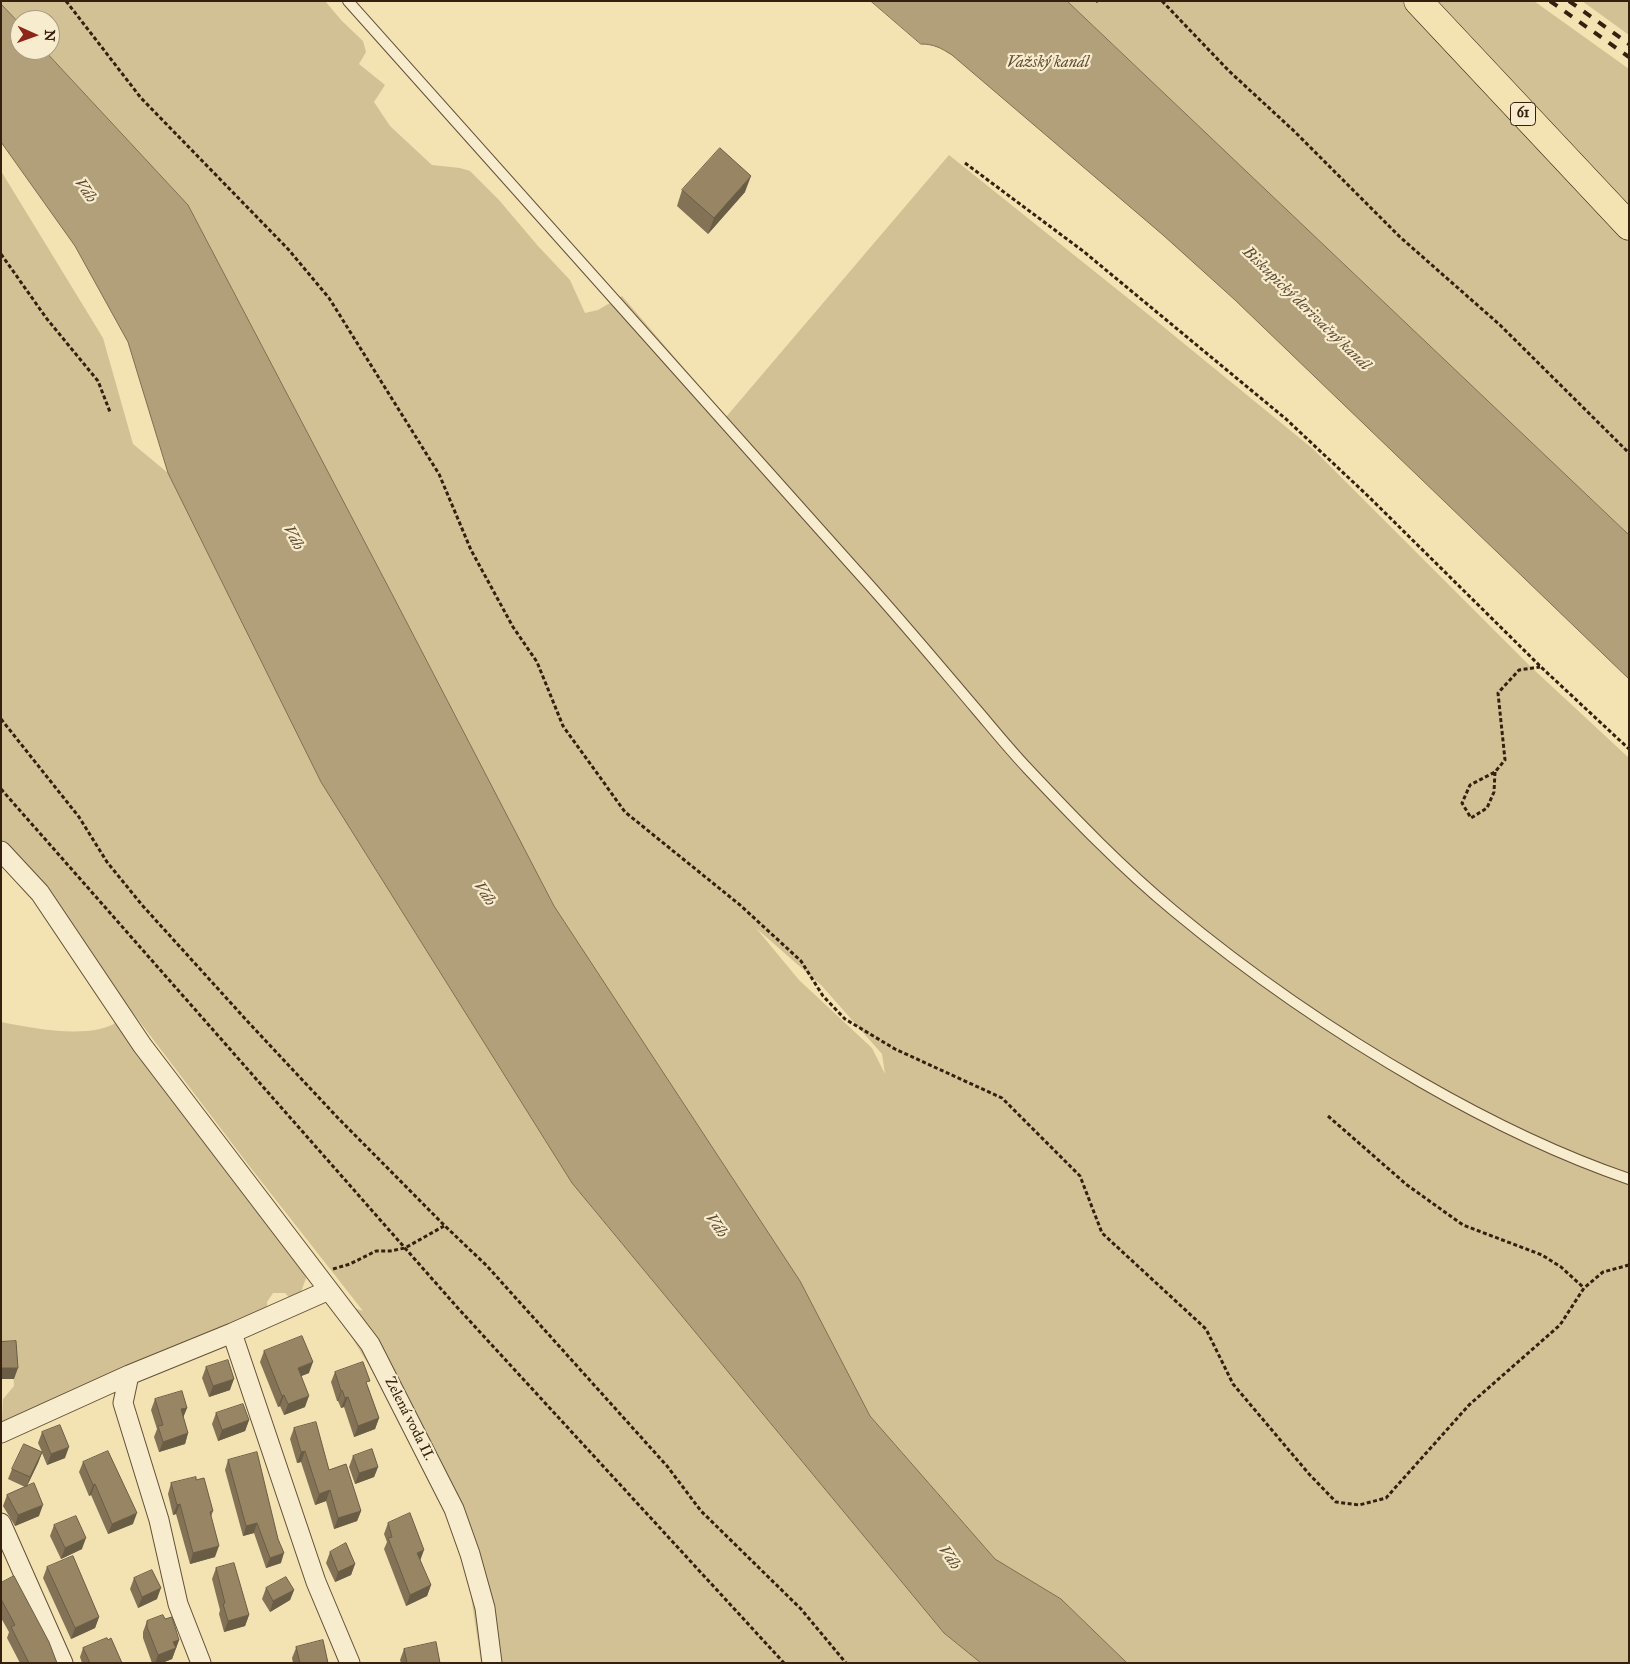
<!DOCTYPE html>
<meta charset="utf-8">
<style>
body{margin:0}
#map{position:relative;width:1630px;height:1664px;overflow:hidden;background:#f3e2b2;font-family:"IM FELL Great Primer",serif}
canvas{display:block}
.frame{position:absolute;inset:0;border:2px solid #35200f;pointer-events:none}
.north{position:absolute;left:10px;top:10px;width:50px;height:50px;box-sizing:border-box;background:#f7eccd;border:1px solid #a99a81;border-radius:50%;rotate:92deg;font-size:14px;font-weight:700;line-height:20px;text-align:center;color:#35200f}
.north::after{content:'';display:block;margin:auto;width:18px;height:22px;background:#8f2418;clip-path:polygon(50% 0,100% 100%,50% 72%,0 100%)}
</style>
<div id="map">
<canvas width="1630" height="1664"></canvas>
<div class="frame"></div>
<div class="north">N</div>
</div>
<script>
const ctx = document.querySelector('canvas').getContext('2d');
ctx.lineJoin = 'round';
function fill(path, color) {
  ctx.fillStyle = color;
  ctx.fill(path, 'evenodd');
}
function stroke(path, color, width, dash) {
  ctx.strokeStyle = color;
  ctx.lineWidth = width;
  ctx.lineCap = dash ? 'butt' : 'round';
  ctx.setLineDash(dash || []);
  ctx.stroke(path);
}
function write(font, color, halo, rows, align = 'center') {
  ctx.font = font + ' "IM FELL Great Primer",serif';
  ctx.lineWidth = 4.5;
  ctx.setLineDash([]);
  ctx.textBaseline = 'middle';
  ctx.strokeStyle = halo;
  ctx.fillStyle = color;
  for (const [text, x, y, turn = 0] of rows) {
    ctx.save();
    ctx.translate(x, y);
    ctx.rotate((+turn || 0) * Math.PI / 180);
    ctx.textAlign = isNaN(turn) ? turn : align;
    if (halo) ctx.strokeText(text, 0, 0);
    ctx.fillText(text, 0, 0);
    ctx.restore();
  }
}
fill(new Path2D(`
 M1,1H325L342,21L363,41L366,52L359,64L385,85L374,102L390,126L432,165L460,168L470,171L499,200L538,246L570,280L585,313L598,310L622,296L726,417L949,155L1149,315L1313,449L1531,667L1629,758V1663H1127L1061,1599L995,1559L870,1416L800,1281L554,906L392,594L188,205L44,50H50V20H20V24L1,4ZM756,928L822,986L882,1054L885,1074L872,1048L799,980Z
 M1067,1H1402L1629,242V535Z
 M1433,1H1534L1629,69V209Z
 M1582,1H1629V35Z
 M1,171L103,338L133,444L168,473L321,782L572,1183L944,1633L981,1663H481L464,1550L405,1425L328,1298L363,1311L250,1167L127,1005L74,931L1,841Z
 M120,1020L301,1268L306,1278L300,1295L290,1298L285,1293H273L267,1302V1310L159,1352L101,1382L29,1413L2,1421L3,1399L14,1386L12,1352L2,1353L1,1022C32,1028 93,1041 120,1020Z`), '#d3c196');
const water = new Path2D(`
 M871,1H1067L1629,535V679L1235,300L1163,235L952,55C941,48 934,44 921,44Z
 M1,4L20,24V50H44L188,205L392,594L554,906L800,1281L870,1416L995,1559L1061,1599L1127,1663H981L944,1633L572,1183L321,782L168,473L128,342L75,246L1,142Z`);
fill(water, '#b2a07b');
stroke(water, '#806d50', 1);
const lane = new Path2D(`
 M348,1C518,190 685,381 855,569C896,614 936,662 976,709C993,729 1010,750 1028,769C1074,818 1122,868 1174,911C1251,975 1334,1032 1421,1082C1487,1120 1556,1154 1629,1179`);
const street = new Path2D(`
 M1,851L40,893L142,1045L370,1344L454,1509L470,1554L485,1608L492,1663
 M232,1333L316,1582L350,1663
 M129,1375L123,1403L159,1520L178,1604L201,1663
 M1,1433L129,1375L232,1333L329,1290
 M1,1523L63,1663`);
const primary = new Path2D(`
 M1418,1L1629,226`);
stroke(lane, '#645038', 12);
stroke(street, '#645038', 21);
stroke(primary, '#35200f', 29);
stroke(new Path2D(`
 M66,1L141,98L288,249L329,298L439,474L471,550L513,627L537,662L563,726L625,812L740,905L801,961L823,996L845,1019L895,1049L1002,1098L1080,1176L1102,1233L1206,1329L1233,1384L1309,1474L1336,1502L1359,1505L1386,1498L1469,1405L1560,1325L1584,1288L1603,1272L1629,1265
 M1097,1L1098,2
 M1162,1L1229,71L1294,131L1400,237L1500,325L1629,453
 M965,163L1083,251L1286,419L1368,496L1541,667L1629,749
 M1,254L47,319L98,381L110,412
 M1,719L79,817L107,862L142,905L249,1023L338,1118L444,1225L487,1266L667,1466L701,1511L801,1609L846,1663
 M1495,772L1494,792L1487,808L1471,818L1462,803L1470,785L1495,772L1505,760L1498,693L1519,670L1540,667
 M1,789L456,1306L784,1663
 M1328,1116L1407,1185L1463,1225L1542,1255L1561,1267L1584,1288
 M333,1269L350,1264L376,1251H390L405,1248L444,1226`), '#35200f', 3, [4, 2.5]);
stroke(lane, '#f7eccd', 10);
stroke(street, '#f7eccd', 19);
stroke(primary, '#f3e2b2', 28);
stroke(new Path2D(`
 M1550,1L1629,57
 M1569,1L1629,44`), '#35200f', 4, [9, 9]);
fill(new Path2D(`
 M682,190L745,192L708,234L677,206Z
 M264,1351L309,1373L301,1376L305,1407L284,1415L280,1406L278,1407L260,1362Z
 M206,1367L230,1390L209,1397L202,1378Z
 M335,1372L368,1387L379,1418L375,1429L354,1437L344,1407L341,1408L338,1401H337L331,1382Z
 M155,1399L187,1408L183,1417L188,1433L185,1444L159,1452L154,1437L157,1429L151,1410Z
 M216,1413L249,1420L245,1431L218,1441L212,1424Z
 M294,1428L329,1470L361,1511L357,1521L334,1529L326,1501L315,1505L301,1462L297,1463L290,1439Z
 M42,1432L65,1458L47,1465L42,1453L38,1463L27,1486L39,1516L15,1526L3,1506L7,1495L25,1487L8,1479L12,1469L42,1452L38,1443Z
 M353,1456L378,1467L374,1477L355,1484L349,1467Z
 M228,1460L281,1563L266,1568L254,1533L243,1536L225,1470Z
 M83,1462L133,1524L108,1534L91,1495L89,1496L79,1472Z
 M196,1480L213,1511L211,1517L215,1557L190,1564L176,1514L173,1515L168,1494L171,1483Z
 M388,1523L431,1585L427,1596L406,1606L384,1549L387,1542L384,1534Z
 M54,1525L82,1549L61,1559L50,1536Z
 M330,1552L355,1564L351,1575L335,1582L326,1563Z
 M47,1567L99,1617L95,1628L71,1639L43,1578Z
 M216,1568L249,1615L245,1626L224,1632L219,1614L220,1610L212,1579Z
 M134,1578L157,1599L138,1608L130,1589Z
 M1,1583L57,1663H20L7,1638L9,1632L1,1618Z
 M266,1588L294,1590L290,1600L270,1612L262,1599Z
 M165,1619L179,1640L172,1659L162,1663H152L143,1638V1632L147,1621Z
 M108,1640L122,1663H82L80,1657L83,1648Z
 M296,1648L328,1663H293L292,1658Z
 M404,1649L440,1663H401L400,1660Z`), '#837256');
fill(new Path2D(`
 M751,176L745,192L708,234L714,218Z
 M313,1362L309,1373L294,1379L298,1368Z
 M1,1368H18L14,1379H1Z
 M234,1379L230,1390L209,1397L213,1386Z
 M342,1390L338,1401H337L341,1391Z
 M284,1395L280,1406L278,1407L282,1396Z
 M309,1396L305,1407L284,1415L288,1404Z
 M348,1397L344,1407L341,1408L345,1398Z
 M187,1408L183,1418L181,1409Z
 M379,1418L375,1429L354,1437L358,1426Z
 M249,1420L245,1431L218,1441L222,1430Z
 M188,1433L185,1444L159,1452L163,1442Z
 M69,1447L65,1458L47,1465L51,1454Z
 M305,1451L301,1462L297,1463L301,1452Z
 M42,1452L38,1463L26,1488L30,1477Z
 M378,1467L374,1477L355,1484L359,1473Z
 M95,1484L91,1495L89,1496L93,1485Z
 M330,1490L326,1501L315,1505L319,1494Z
 M180,1504L176,1514L173,1515L177,1505Z
 M43,1505L39,1516L15,1526L18,1515Z
 M361,1511L357,1521L334,1529L338,1518Z
 M137,1513L133,1524L108,1534L112,1524Z
 M257,1523L254,1533L243,1536L246,1526Z
 M86,1538L82,1549L61,1559L65,1548Z
 M219,1546L215,1557L190,1564L193,1553Z
 M424,1550L420,1561L417,1553Z
 M284,1553L281,1563L266,1568L270,1558Z
 M355,1564L351,1575L335,1582L338,1572Z
 M431,1585L427,1596L406,1606L410,1595Z
 M161,1588L157,1599L138,1608L142,1597Z
 M294,1590L290,1600L270,1612L273,1601Z
 M249,1615L245,1626L224,1632L228,1621Z
 M99,1617L95,1628L71,1639L75,1628Z
 M179,1640L172,1659L162,1663H155L158,1655L173,1642Z`), '#6a5d46');
const building = new Path2D(`
 M720,148L751,176L714,218L682,190Z
 M302,1336L313,1362L298,1368L309,1396L288,1404L284,1395L282,1396L264,1351Z
 M16,1341L18,1368H1V1342Z
 M228,1360L234,1379L213,1386L206,1367Z
 M363,1362L370,1381L366,1382L379,1418L358,1426L348,1397L345,1398L342,1390L341,1391L335,1372Z
 M182,1391L187,1408L181,1409L188,1433L163,1442L158,1426L163,1425L155,1399Z
 M243,1404L249,1420L222,1430L216,1413Z
 M316,1422L329,1470L346,1464L361,1511L338,1518L330,1490L319,1494L305,1451L301,1452L294,1428Z
 M60,1425L69,1447L51,1454L42,1432Z
 M24,1444L42,1452L30,1477L12,1469Z
 M372,1449L378,1467L359,1473L353,1456Z
 M108,1451L137,1513L112,1524L95,1484L93,1485L83,1462Z
 M257,1452L278,1539L284,1553L270,1558L257,1523L246,1526L228,1460Z
 M196,1477V1480L204,1478L213,1511L210,1512L219,1546L193,1553L180,1504L177,1505L171,1483Z
 M34,1483L43,1505L18,1515L7,1495Z
 M410,1513L424,1550L417,1553L431,1585L410,1595L388,1538L392,1537L388,1523Z
 M76,1516L86,1538L65,1548L54,1525Z
 M346,1543L355,1564L338,1572L330,1552Z
 M73,1556L99,1617L75,1628L47,1567Z
 M234,1563L249,1615L228,1621L223,1604L225,1603L216,1568Z
 M152,1570L161,1588L142,1597L134,1578Z
 M14,1576L49,1642L57,1663H29L11,1627L15,1625L1,1599V1583Z
 M286,1577L294,1590L273,1601L266,1588Z
 M163,1615L165,1619L172,1617L179,1640L173,1642L176,1648L158,1655L147,1627V1621Z
 M107,1638L108,1640L111,1638L122,1663H90L83,1648Z
 M323,1640L328,1663H300L296,1647Z
 M436,1642L440,1663H407L404,1649Z`);
fill(building, '#988564');
stroke(building, '#6a5d46', 1);
for (const [x, y, w] of [
 [1523,114,25]
]) {
  const box = new Path2D();
  box.roundRect(x - w / 2, y - 11.5, w, 23, 4);
  ctx.fillStyle = '#f7eccd';
  ctx.fill(box);
  stroke(box, '#35200f', 1);
}
write('bold 14px', '#35200f', null, [
 ["61",1523,114]
]);
write('15px', '#35200f', '#f7eccd', [
 ["Zelená voda II.",409,1419,63]
]);
write('italic 16px', '#614d35', '#f7eccd', [
 ["Važský kanál",1048,63],
 ["Váh",85,191,56],
 ["Biskupický derivačný kanál",1306,309,44],
 ["Váh",293,538,62],
 ["Váh",484,894,57],
 ["Váh",716,1226,55],
 ["Váh",949,1558,55]
]);
</script>
